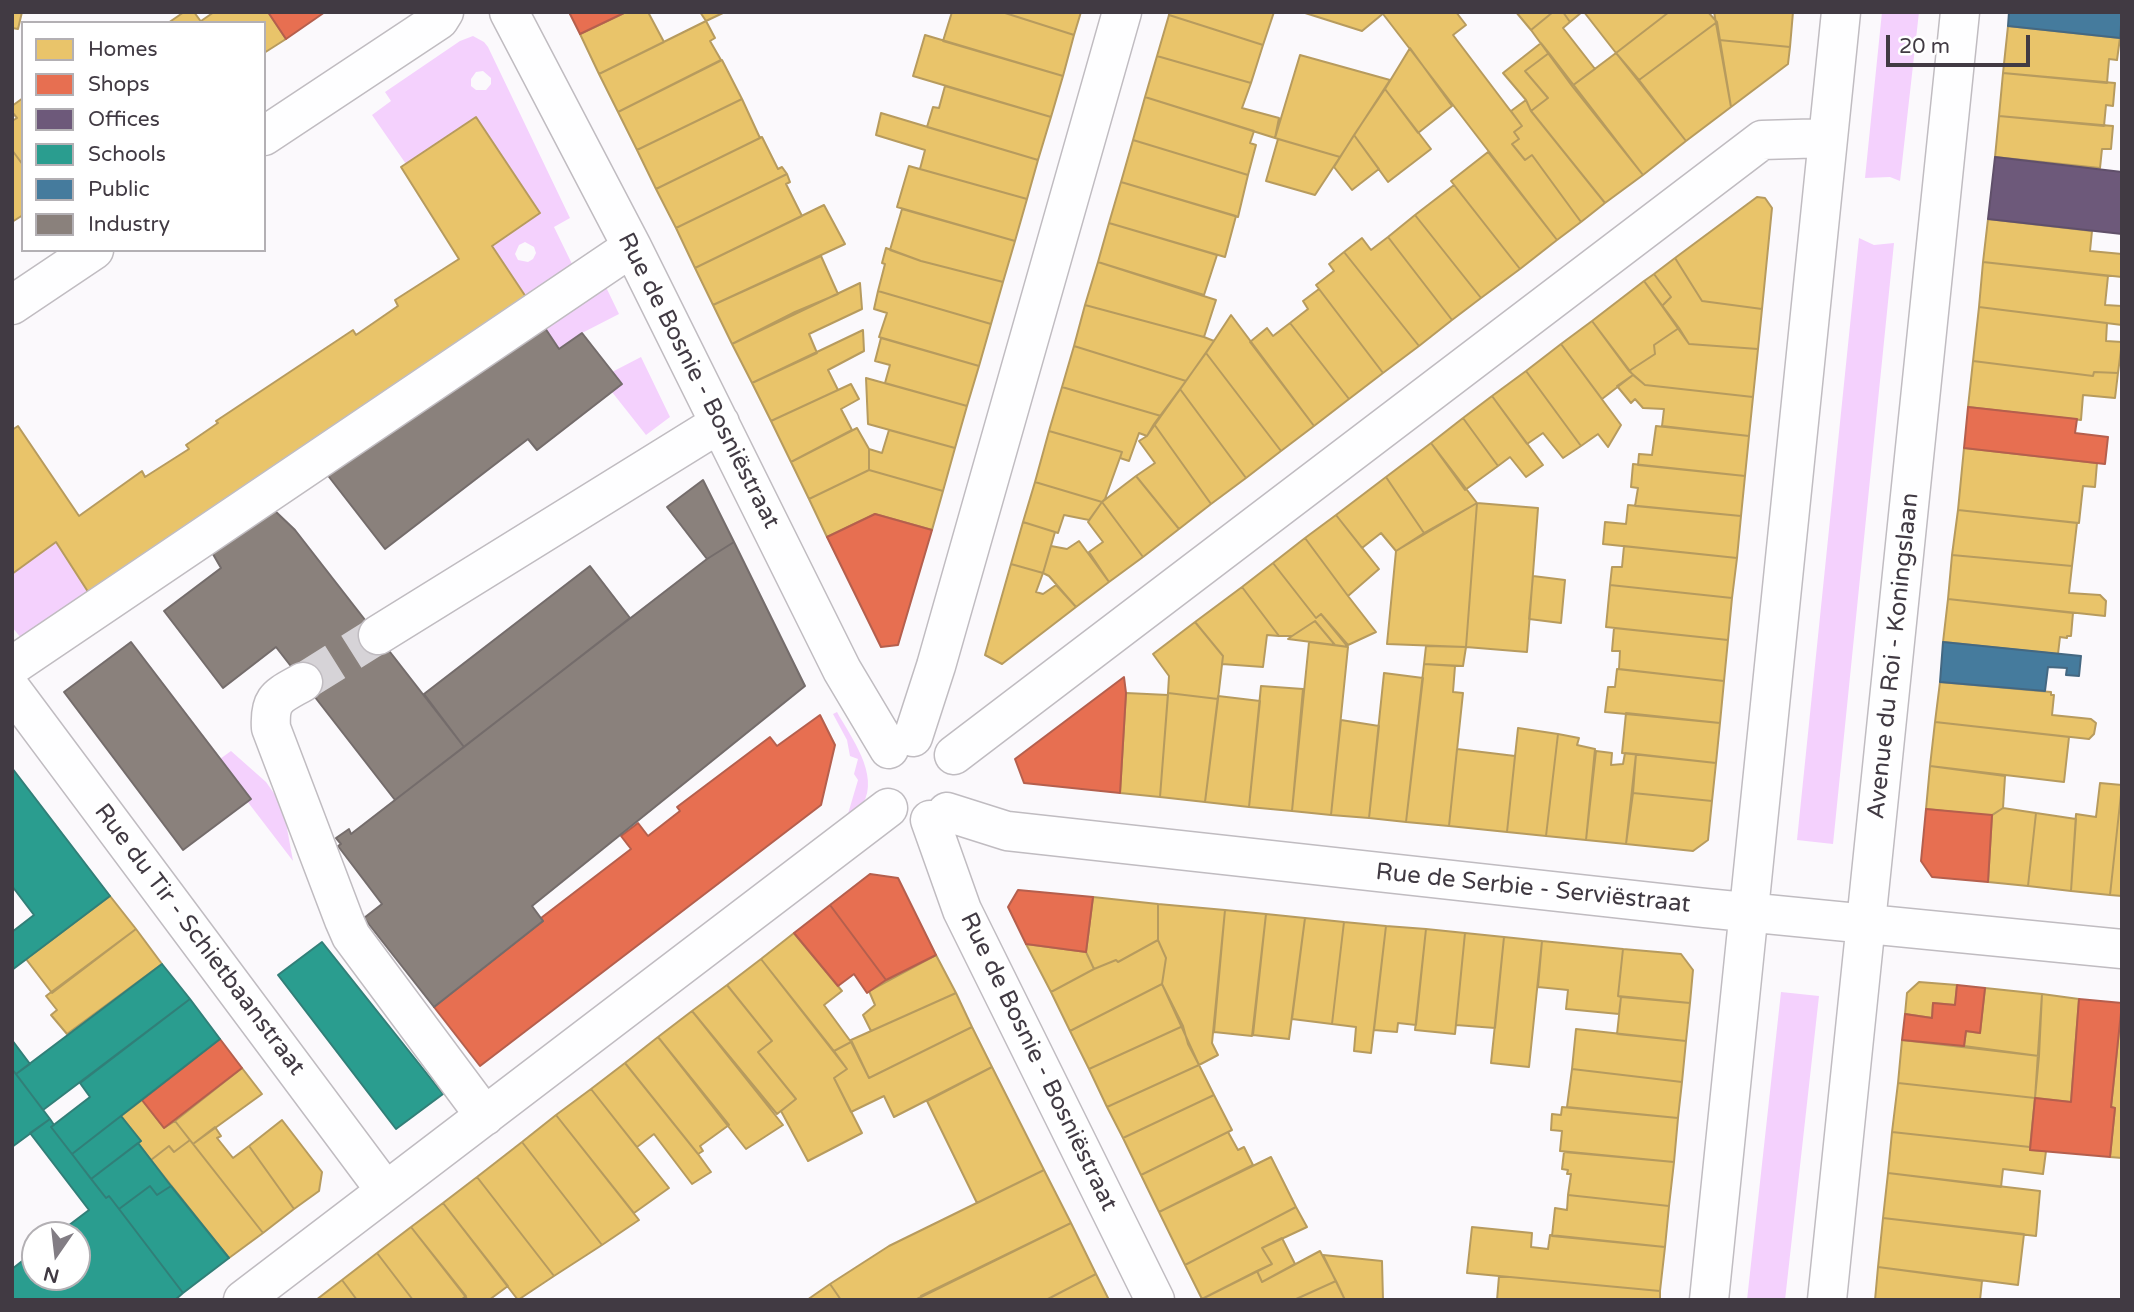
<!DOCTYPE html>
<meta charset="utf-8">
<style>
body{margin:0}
#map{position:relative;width:2134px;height:1312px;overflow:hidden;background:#fbf9fc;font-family:"Varela Round",sans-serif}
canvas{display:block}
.frame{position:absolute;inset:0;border:14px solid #413a43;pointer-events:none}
.legend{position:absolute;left:21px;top:21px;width:245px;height:231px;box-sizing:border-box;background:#fff;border:2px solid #b3b0b4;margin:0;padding:9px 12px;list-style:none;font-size:21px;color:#413a43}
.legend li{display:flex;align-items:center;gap:14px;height:35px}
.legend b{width:35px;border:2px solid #b3b0b4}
.north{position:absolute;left:21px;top:1221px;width:70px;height:70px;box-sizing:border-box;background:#fff;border:2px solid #b3b0b4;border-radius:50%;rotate:194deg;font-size:19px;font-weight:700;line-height:28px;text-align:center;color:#413a43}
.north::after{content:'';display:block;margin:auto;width:24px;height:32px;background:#827d84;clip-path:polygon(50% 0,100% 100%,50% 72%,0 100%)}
.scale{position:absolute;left:1886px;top:35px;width:144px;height:32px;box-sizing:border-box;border:4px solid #413a43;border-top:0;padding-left:9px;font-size:21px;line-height:24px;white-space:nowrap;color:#413a43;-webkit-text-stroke:5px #fff;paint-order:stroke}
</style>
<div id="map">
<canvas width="2134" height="1312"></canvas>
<div class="frame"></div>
<ul class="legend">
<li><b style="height:19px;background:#e9c46a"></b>Homes</li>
<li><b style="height:19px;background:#e76f51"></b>Shops</li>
<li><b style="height:19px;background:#6d597a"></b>Offices</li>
<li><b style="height:19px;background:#2a9d8f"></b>Schools</li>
<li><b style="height:19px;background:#457b9d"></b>Public</li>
<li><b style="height:19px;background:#8a817c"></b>Industry</li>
</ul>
<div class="north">N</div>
<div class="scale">20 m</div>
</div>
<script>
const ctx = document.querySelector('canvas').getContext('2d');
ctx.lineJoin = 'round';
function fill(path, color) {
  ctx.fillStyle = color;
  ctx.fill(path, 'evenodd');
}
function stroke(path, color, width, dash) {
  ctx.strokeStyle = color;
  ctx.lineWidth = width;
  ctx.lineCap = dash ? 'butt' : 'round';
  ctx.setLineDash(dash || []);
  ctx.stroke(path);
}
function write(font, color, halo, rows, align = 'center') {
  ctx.font = font + ' "Varela Round",sans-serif';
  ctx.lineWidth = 7;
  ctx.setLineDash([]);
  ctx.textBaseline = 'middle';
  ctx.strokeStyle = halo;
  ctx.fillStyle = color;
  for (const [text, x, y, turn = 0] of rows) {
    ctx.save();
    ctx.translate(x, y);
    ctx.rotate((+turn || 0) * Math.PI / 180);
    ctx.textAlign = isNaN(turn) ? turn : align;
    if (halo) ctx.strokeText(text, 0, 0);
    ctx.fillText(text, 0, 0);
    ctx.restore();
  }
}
fill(new Path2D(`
 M1882,12H1919L1900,181L1890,177L1865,178Z
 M473,36L484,42L488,47L570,218L554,227L573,266L526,297L492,246L540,213L476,117L406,164L372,115L391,101L385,92L460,41ZM483,71L491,78V84L486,90H476L471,86V79L476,72ZM525,242L534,247L536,253L533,259L528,262L518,260L515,254L519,245Z
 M1859,238L1874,245L1894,243L1833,844L1797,840Z
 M604,283L619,314L582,333L559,349L543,325Z
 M641,357L670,417L646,435L612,392L622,384L612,372Z
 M56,542L89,593L21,638L12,627V574Z
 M837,712C850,736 880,774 863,804C859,811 851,818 845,824L858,780L854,774L858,759L850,756L847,740L833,714Z
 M231,751L266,782L283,806L293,861L247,801L220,759Z
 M1781,992L1819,996L1785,1300H1747Z`), '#f4d1fd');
const homes = new Path2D(`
 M12,12H22L18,29L12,28Z
 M184,12H194L202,23H168Z
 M214,12H268L286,39L264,53V23H202L201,21Z
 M626,12H648L664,42L599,74L580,34Z
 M700,12H725L706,21Z
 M952,12H1002L1074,35L1063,76L943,41Z
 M1002,12H1081L1074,35Z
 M1169,12H1274L1263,45L1169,15Z
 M1302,12H1385L1362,31Z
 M1385,12H1456L1466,25L1453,35L1522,126L1514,132L1519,139L1512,144L1525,160L1532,155L1581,222L1557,240L1383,14Z
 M1516,12H1553L1531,30Z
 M1553,12H1563L1570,22L1563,28L1595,69L1572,86L1531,30Z
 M1563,12H1582L1570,22Z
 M1584,12H1669L1616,53Z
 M1669,12H1708L1717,22L1639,80L1616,53Z
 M1714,12H1793L1790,47L1719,40Z
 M1169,15L1263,45L1251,83L1157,56Z
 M706,21L715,38L710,41L721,60L618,112L599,74Z
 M1717,22L1731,107L1686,141L1639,80Z
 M2008,26L2120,38L2117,60L2109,59L2107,83L2003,73Z
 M925,35L1063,76L1051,117L913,76Z
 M1719,40L1790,47L1788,64L1731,107Z
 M1541,43L1549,53L1525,71L1548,98L1531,111L1526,100L1503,73Z
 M1410,48L1452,106L1418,133L1385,89Z
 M1549,53L1643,175L1605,203L1531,111L1548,98L1525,71Z
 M1616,53L1686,141L1643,175L1572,86Z
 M1300,55L1390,80L1340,157L1275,138Z
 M1157,56L1251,83L1242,108L1279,118L1275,138L1145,97Z
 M722,60L742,99L637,150L618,112Z
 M2003,73L2115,83L2113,106L2106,105L2104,126L1999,116Z
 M945,86L1051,117L1038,160L927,127L933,107L939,108Z
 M1385,89L1431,149L1388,182L1354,135Z
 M1145,97L1254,131L1250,143L1256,145L1248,175L1133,140Z
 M23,98V165L12,150V121L17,118L12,112V106Z
 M742,99L760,138L656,189L637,150Z
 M1526,100L1531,111L1605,203L1581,222L1532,155L1525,160L1512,144L1519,139L1514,132L1522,126L1511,111Z
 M881,113L1038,160L1027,199L920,169L925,150L876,135Z
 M1999,116L2113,126L2111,149H2102L2100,168L1995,157Z
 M476,117L540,213L492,246L528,300L92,598L56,542L12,574V430L18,426L79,516L142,471L145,477L189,449L186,445L218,423L216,421L353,330L356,335L398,306L395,300L459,259L401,167Z
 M1354,135L1379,169L1352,190L1334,167Z
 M762,137L778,169L782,167L787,174L676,228L656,189Z
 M1278,139L1340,157L1315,195L1266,181Z
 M1133,140L1248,175L1238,217L1121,182Z
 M12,150L23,165V215L12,222Z
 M1488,152L1557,240L1520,269L1451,181Z
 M909,166L1027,199L1015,241L897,207Z
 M787,174L790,182L786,184L802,216L695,268L676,228Z
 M1121,182L1236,216L1225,257L1109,223Z
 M1454,185L1520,269L1481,298L1415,215Z
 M1757,197L1765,198L1772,208L1762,309L1702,301L1675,258Z
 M824,205L845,244L713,305L695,268Z
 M902,209L1015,241L1003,282L921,261L890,250Z
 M1415,215L1481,298L1452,320L1388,237Z
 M1988,219L2092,231L2090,251L2122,254V277L1983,262Z
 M1109,223L1217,255L1204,295L1098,262Z
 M1388,237L1452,320L1419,346L1344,252L1362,238L1371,250Z
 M886,248L921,261L1003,282L991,324L878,291L885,264L882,263Z
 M1344,252L1419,346L1383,373L1316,285L1334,271L1329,264Z
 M821,256L838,294L795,312L732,344L713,305Z
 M1675,258L1702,301L1762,309L1758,349L1689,344L1662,306L1671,297L1654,274Z
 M1098,262L1216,300L1204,337L1085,305Z
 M1983,262L2108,276L2105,305L2122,306V325L1979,307Z
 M1654,274L1671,297L1662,306L1644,281Z
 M1644,281L1679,328L1654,345L1655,354L1629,371L1592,321Z
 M860,283L862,309L809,334L817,353L752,383L732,344Z
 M1319,289L1383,373L1349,399L1290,323L1308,309L1303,301Z
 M878,291L991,324L979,366L879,337L887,313L874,309Z
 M1085,305L1204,337L1214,341L1186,381L1074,346Z
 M1979,307L2107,323L2106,341L2122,342L2118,373L2094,372L2093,376L1973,361Z
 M1231,315L1314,426L1281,451L1206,353Z
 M1592,321L1633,375L1602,399L1561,344Z
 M1290,323L1349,399L1314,426L1250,342L1267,328L1273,336Z
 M1679,328L1689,344L1758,349L1753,397L1645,385L1629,371L1655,354L1654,345Z
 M863,330L864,351L828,370L838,390L771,421L752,383Z
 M881,338L979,366L967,406L885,383L890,365L875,361Z
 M1561,344L1621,425L1608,447L1598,434L1581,446L1526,371Z
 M1074,346L1186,381L1161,416L1062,387Z
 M1206,353L1281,451L1246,478L1180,389Z
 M1973,361L2093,376L2094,372L2118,373L2115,398L2083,395L2081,420L1968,407Z
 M1526,371L1581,446L1563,458L1543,433L1527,444L1492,396Z
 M1633,375L1645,385L1753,397L1749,436L1662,426L1664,409L1643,408L1635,399L1631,403L1617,386Z
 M866,378L967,406L955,448L868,424Z
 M851,384L859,399L841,409L852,430L791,462L771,421Z
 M1062,387L1161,416L1147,436L1139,433L1129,461L1120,458L1122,452L1049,431Z
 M1180,389L1246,478L1211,504L1154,424Z
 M1492,396L1543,465L1526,477L1510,457L1498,466L1463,418Z
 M1463,418L1498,466L1465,490L1431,443Z
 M1154,424L1211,504L1179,529L1136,476L1155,463L1139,441L1147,436Z
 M1656,426L1749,436L1745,476L1638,465L1639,454L1652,455Z
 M857,428L869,449V470L809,499L791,462Z
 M889,430L955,448L943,491L869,470V449L882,453Z
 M1049,431L1122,452L1105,499L1102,502L1035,482Z
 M1431,443L1477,503L1424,533L1386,477Z
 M1964,448L2097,463L2095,487L2083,486L2079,523L1958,510Z
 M1633,464L1745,476L1741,516L1635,506L1638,488L1631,487Z
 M869,470L943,491L932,530L875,514L827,537L809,499Z
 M1136,476L1179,529L1143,557L1102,502Z
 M1386,477L1424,533L1396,551L1381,533L1362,548L1336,515Z
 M1035,482L1102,502L1089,520L1064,515L1058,533L1023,522Z
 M1102,502L1143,557L1109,582L1089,552L1103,542L1088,522Z
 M1477,503L1538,508L1527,652L1466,647Z
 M1477,503L1466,647L1387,644L1396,551Z
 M1628,505L1741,516L1737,558L1603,544L1605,522L1626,524Z
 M1958,510L2077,523L2072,566L1952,555Z
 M1336,515L1379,569L1348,596L1305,538Z
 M1023,522L1055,532L1043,573L1011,564Z
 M1305,538L1348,596L1376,632L1348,645L1321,614L1316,618L1273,563Z
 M1079,541L1109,582L1076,607L1049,576L1043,573L1051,546L1067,549Z
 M1624,546L1737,558L1732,598L1610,585L1612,567H1622Z
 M1952,555L2072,566L2069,593L2100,595L2106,601L2105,616L1948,599Z
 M1273,563L1316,618L1321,614L1348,647L1335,645L1315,621L1292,636H1279L1242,587Z
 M1011,564L1043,573L1036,592L1043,594L1056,585L1076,607L1002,664L985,655Z
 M1533,576L1565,580L1561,623L1529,619Z
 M1610,585L1732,598L1728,640L1606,627Z
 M1242,587L1279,636L1267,635L1263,667L1222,664L1223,656L1195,622Z
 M1948,599L2073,613L2071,636H2067V638L2060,637L2058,654L1943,642Z
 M1315,621L1335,645L1288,639L1292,636Z
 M1195,622L1223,656L1218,699L1168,693L1169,676L1153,654Z
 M1614,628L1728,640L1724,681L1619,669L1620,651H1612Z
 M1309,642L1348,647L1331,815L1292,811Z
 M1426,646L1466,647L1463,666L1424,664Z
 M1424,664L1455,666L1453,692L1463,693L1449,826L1406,822Z
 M1617,669L1724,681L1720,723L1605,712L1608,687H1615Z
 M1384,673L1423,678L1406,822L1369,818Z
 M1940,682L2051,692V695H2054L2052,715L2091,719L2096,723L2094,734L2089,739L1935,722Z
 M1261,686L1303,689L1292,811L1249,807Z
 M1126,693L1168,695L1160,797L1120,793Z
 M1168,693L1218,699L1205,802L1160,797Z
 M1218,696L1260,701L1249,807L1205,802Z
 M1626,713L1720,723L1716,763L1622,753Z
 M1341,720L1379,726L1369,818L1331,815Z
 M1935,722L2069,737L2064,782L1930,766Z
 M1518,728L1558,734L1546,836L1507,832Z
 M1558,734L1579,738L1577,745L1595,749L1586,840L1546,836Z
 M1457,749L1515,756L1507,832L1449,826Z
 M1596,751L1612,753L1611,765L1623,764L1625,753L1636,754L1626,844L1586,840Z
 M1636,754L1716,763L1712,801L1633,793Z
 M1930,766L2005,776L2003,808L1991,816L1926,809Z
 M2100,783L2122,785L2110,895L2071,891L2076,814L2096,817Z
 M2122,785V896L2110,895Z
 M1633,793L1712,801L1708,840L1693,851L1626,844Z
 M2003,808L2036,813L2028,886L1988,882L1992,815Z
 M2036,813L2076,819L2071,891L2028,886Z
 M110,896L136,929L52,993L26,959Z
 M1093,897L1158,904V940L1118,962L1116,960L1094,969L1086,952Z
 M1158,904L1225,910L1212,1043L1218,1055L1199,1065L1162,984L1166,958L1158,940Z
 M1225,910L1266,914L1252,1036L1214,1032Z
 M1266,914L1305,918L1289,1039L1253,1035Z
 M1305,918L1344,922L1332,1024L1292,1019Z
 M1344,922L1386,926L1371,1053L1354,1051L1356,1027L1332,1024Z
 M1386,926L1426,929L1416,1025L1398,1023L1397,1032L1374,1030Z
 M136,929L162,964L67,1034L51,1015L57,1010L46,996Z
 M1426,929L1465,933L1455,1034L1415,1030Z
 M794,933L842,991L824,1005L851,1042L834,1051L761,959Z
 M1465,933L1504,937L1495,1028L1456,1025Z
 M1504,937L1542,941L1529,1067L1491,1063Z
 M1158,940L1166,958L1162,984L1070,1031L1051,992L1094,969L1116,960L1118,962Z
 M1542,941L1623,949L1618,996L1621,997L1619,1014L1566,1009L1568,990L1538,987Z
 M1026,944L1086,952L1094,969L1051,992Z
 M1623,949L1681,954L1693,970L1690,1003L1618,996Z
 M936,955L956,993L871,1031L863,1015L875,1005L869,991Z
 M761,959L847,1069L834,1078L862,1133L808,1161L781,1111L796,1099L758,1052L772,1041L727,985Z
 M1919,982L1957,985L1955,1005L1933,1003L1932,1018L1905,1014L1907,993Z
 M1162,984L1183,1026L1089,1069L1070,1031Z
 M727,985L772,1041L758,1052L796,1099L777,1114L692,1011Z
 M1985,988L2042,994L2039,1056L1964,1046L1966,1031L1980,1033Z
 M956,993L972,1027L869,1078L851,1040Z
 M2042,994L2079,999L2071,1102L2035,1098Z
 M1621,997L1690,1003L1686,1041L1617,1034Z
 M2122,1004V1158L2110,1157L2115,1108L2111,1107Z
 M692,1011L783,1125L746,1149L658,1037Z
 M1183,1026L1188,1044L1199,1065L1107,1107L1089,1069Z
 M972,1027L992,1067L894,1117L884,1096L851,1112L834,1078L847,1069L834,1051L851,1042L869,1078Z
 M1576,1029L1686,1041L1682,1082L1572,1069Z
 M658,1037L729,1125L700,1146L703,1151L698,1154L625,1063Z
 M1902,1040L2039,1056L2035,1098L1898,1083Z
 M625,1063L698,1154L711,1172L692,1184L654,1134L637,1147L591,1089Z
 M1199,1065L1214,1095L1123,1138L1107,1107Z
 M992,1067L1044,1170L977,1203L927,1101Z
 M242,1068L262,1094L193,1144L175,1121Z
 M1572,1069L1682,1082L1678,1118L1567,1107Z
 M1898,1083L2035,1098L2030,1147L1892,1132Z
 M591,1089L669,1188L634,1213L556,1115Z
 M1214,1095L1232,1130L1141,1175L1123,1138Z
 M142,1100L164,1128L175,1121L190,1140L174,1152L169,1146L151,1160L138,1143L141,1141L121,1116Z
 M1562,1107L1678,1118L1674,1162L1560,1151L1562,1131L1551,1130L1552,1114L1561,1115Z
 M556,1115L639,1220L602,1245L522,1142Z
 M282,1120L322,1172L319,1191L294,1209L249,1146Z
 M215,1127L221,1136L217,1138L233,1158L249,1146L294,1209L263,1233L193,1144Z
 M1228,1132L1238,1150L1244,1147L1253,1165L1159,1212L1141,1175Z
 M1892,1132L2030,1147V1150L2046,1151L2043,1174L2003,1169L2001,1187L1888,1173Z
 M190,1140L263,1233L229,1258L151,1160L169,1146L174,1152Z
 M522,1142L602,1245L554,1276L477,1177Z
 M1564,1152L1674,1162L1669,1206L1568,1195L1571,1174H1567L1568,1170L1562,1169Z
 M1271,1157L1296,1207L1185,1265L1159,1212Z
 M1044,1170L1071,1223L915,1300H841L830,1284L889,1246Z
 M1888,1173L2040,1191L2036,1236L1883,1218Z
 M477,1177L554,1276L518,1300L443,1203Z
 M1568,1195L1669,1206L1665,1247L1552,1236L1555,1208L1567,1210Z
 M443,1203L508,1286L489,1300H468L411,1227Z
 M1296,1207L1307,1227L1262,1248L1272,1264L1202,1299L1185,1265Z
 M1883,1218L2024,1234L2018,1285L1878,1267Z
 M1071,1223L1096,1274L1046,1300H923L921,1296Z
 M411,1227L466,1296L461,1300H413L377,1253Z
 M1472,1227L1532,1233L1531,1247L1548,1249L1550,1235L1665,1247L1660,1291L1467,1273Z
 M1282,1238L1295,1264L1262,1282L1257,1271L1272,1264L1262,1248Z
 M1320,1251L1336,1281L1294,1300L1202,1299L1257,1271L1262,1282Z
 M377,1253L413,1300H357L342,1280Z
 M1323,1255L1382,1261L1383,1300H1345Z
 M1878,1267L1982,1281L1980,1300H1875Z
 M1096,1274L1109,1300H1046Z
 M1499,1276L1660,1291V1300H1497Z
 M342,1280L357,1300H316Z
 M1336,1281L1345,1300H1294Z
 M830,1284L841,1300H807Z`);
fill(homes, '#e9c46a');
stroke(homes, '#b79b5e', 2);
const shops = new Path2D(`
 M268,12H325L286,39Z
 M569,12H626L580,34Z
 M1968,407L2077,419L2075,433L2108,437L2105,464L1964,448Z
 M875,514L932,530L898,645L881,647L827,537Z
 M1124,677L1126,693L1120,793L1024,783L1015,759Z
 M820,715L835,745L821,805L480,1066L434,1007L543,921L541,918L631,849L621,836L638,823L648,836L680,811L677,807L770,737L777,746Z
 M1926,809L1992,815L1988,882L1932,877L1921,861Z
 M870,874L898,878L936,955L886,980L830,905Z
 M1018,890L1093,897L1086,952L1026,944L1008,907Z
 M830,905L886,980L867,993L854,974L838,986L794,933Z
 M1957,985L1985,988L1980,1033L1966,1031L1964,1046L1902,1040L1905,1014L1932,1018L1933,1003L1955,1005Z
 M2079,999L2122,1003L2111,1107L2115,1108L2110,1157L2030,1150L2035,1098L2071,1102Z
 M220,1039L242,1068L164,1128L142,1100Z`);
fill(shops, '#e76f51');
stroke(shops, '#b55f4d', 2);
const offices = new Path2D(`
 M1995,157L2122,172V234L1988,219Z`);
fill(offices, '#6d597a');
stroke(offices, '#60506a', 2);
const schools = new Path2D(`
 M12,768L110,896L12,970V932L34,915L12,886Z
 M322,942L443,1094L396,1129L278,975Z
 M162,964L190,999L43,1110L16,1074Z
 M190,999L220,1039L72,1154L51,1127L90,1097L80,1083Z
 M12,1040L30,1064L16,1074L12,1069Z
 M12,1069L50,1119L12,1147Z
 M121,1116L141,1141L91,1179L72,1154Z
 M50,1119L54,1125L51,1127L106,1198L109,1196L119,1209L183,1293L175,1300H12V1269L35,1251V1277H77V1235H56L89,1210L30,1133Z
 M138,1143L171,1186L157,1195L150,1186L119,1209L109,1196L106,1198L91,1179Z
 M150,1186L157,1195L171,1186L229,1258L183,1293L119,1209Z`);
fill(schools, '#2a9d8f');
stroke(schools, '#317f78', 2);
const public = new Path2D(`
 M2009,12H2122L2120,38L2008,26Z
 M1943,642L2081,656L2079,676L2066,675L2067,668L2048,667L2045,691L1940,682Z`);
fill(public, '#457b9d');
stroke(public, '#446882', 2);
const industry = new Path2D(`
 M543,325L559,349L582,333L622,384L537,450L528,439L385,549L326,473Z
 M703,480L734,542L707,559L667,507Z
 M273,509L295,530L464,747L395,800L276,647L223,688L164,611L221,568L210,549Z
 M734,542L805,686L532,906L543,921L434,1007L364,918L382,904L338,846L341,844L336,838L349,829L351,834L707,559Z
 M590,566L630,618L464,747L424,694Z
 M131,642L251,799L183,850L64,692Z`);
fill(industry, '#8a817c');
stroke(industry, '#746c6b', 2);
stroke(new Path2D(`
 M303,682L378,635`), '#d6d3d7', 38, [38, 19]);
const minor = new Path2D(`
 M509,12L632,247L842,670L889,749
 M264,136L439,20L444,12
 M12,305L94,250
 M378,635L720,423
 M12,666L632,247
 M303,682C279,696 269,697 271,728L344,920L351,936L485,1116
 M12,690L385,1190
 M913,737L936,666L1122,12
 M954,755L1762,140L1828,138
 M947,812L1007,831L1705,908L2122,949
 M930,820L962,910L1155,1300
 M243,1300L888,808
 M1709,1300L1841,12
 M1827,1300L1960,12`);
stroke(minor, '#c0bcc1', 41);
stroke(minor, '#fefeff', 38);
write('24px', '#413a43', '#fff', [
 ["Rue de Bosnie - Bosniëstraat",698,381,63],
 ["Avenue du Roi - Koningslaan",1894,656,-84],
 ["Rue de Serbie - Serviëstraat",1533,889,6],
 ["Rue du Tir - Schietbaanstraat",199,940,53],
 ["Rue de Bosnie - Bosniëstraat",1038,1062,64]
]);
</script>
